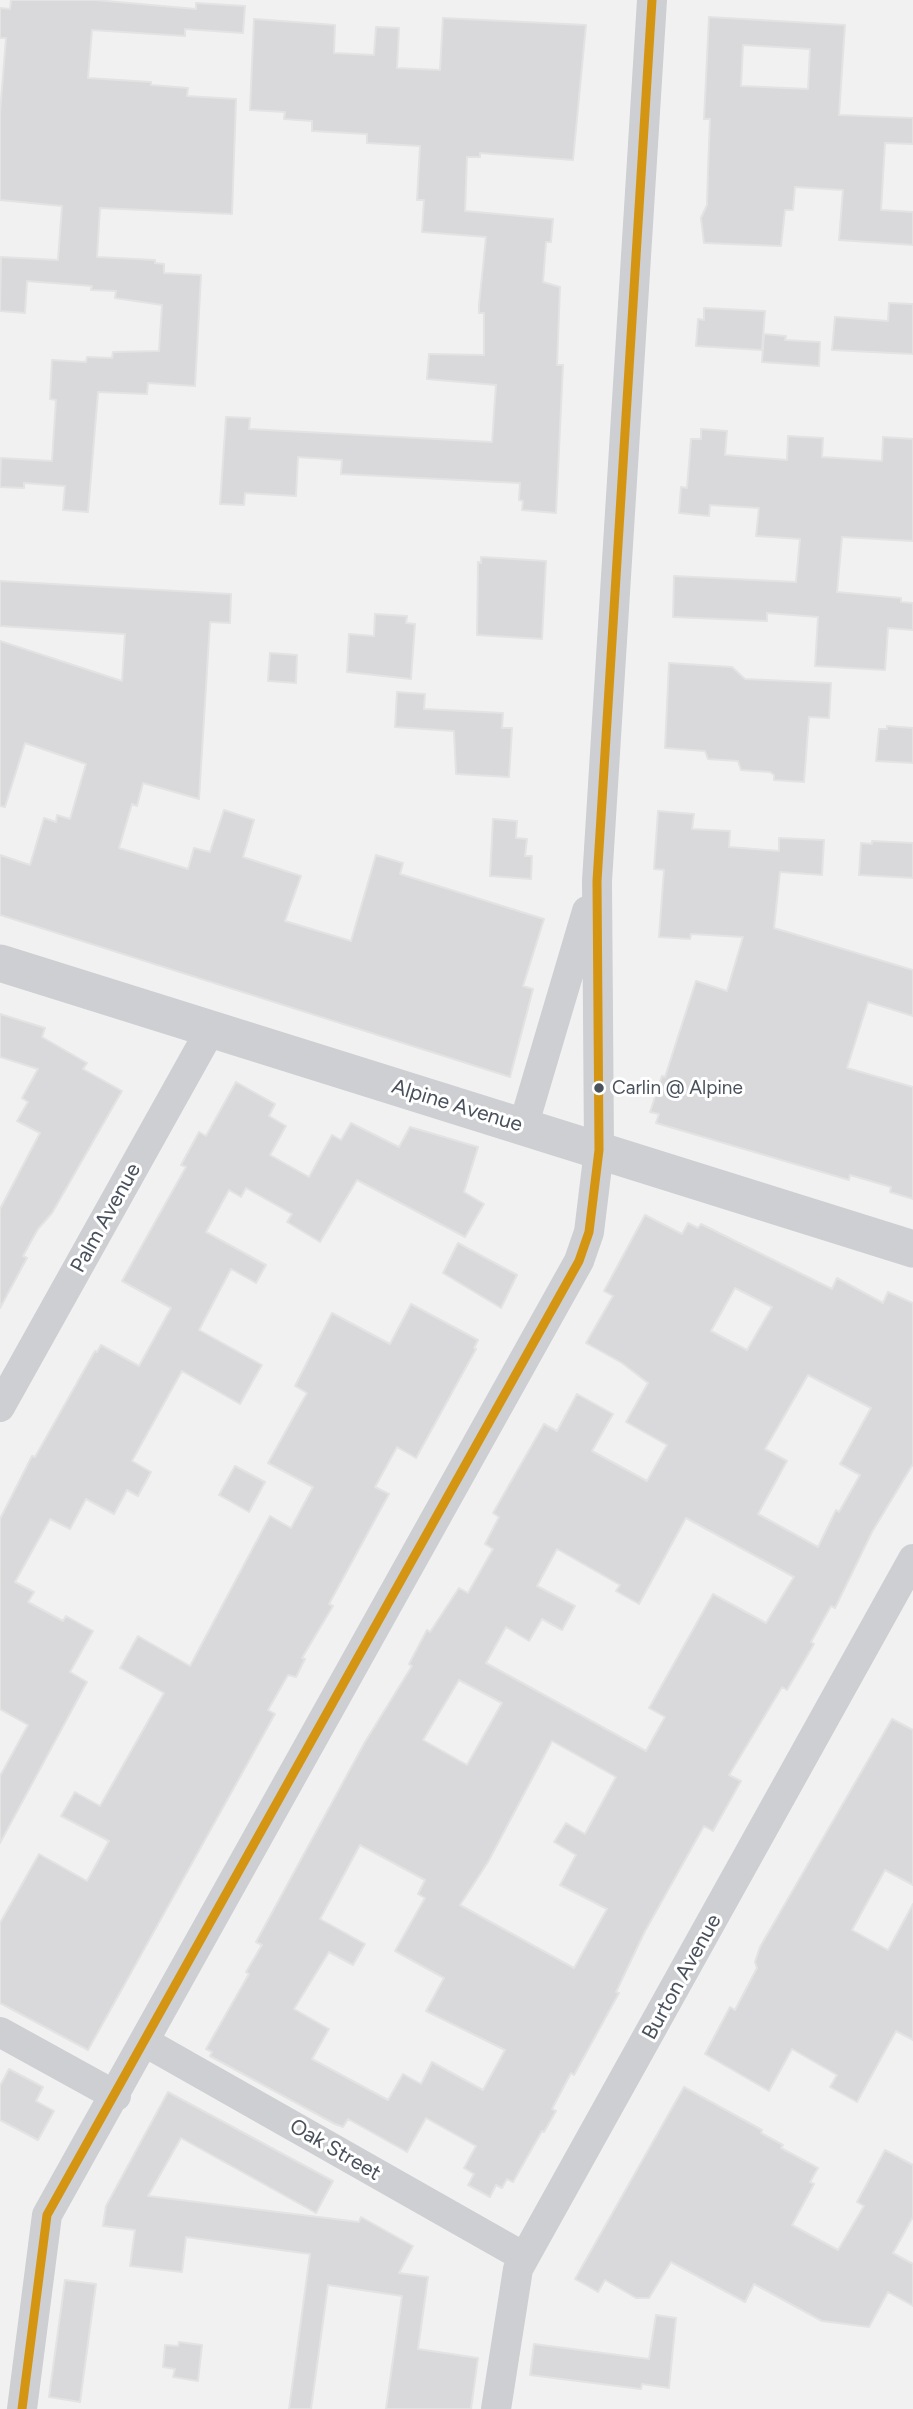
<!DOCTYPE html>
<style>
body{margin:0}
canvas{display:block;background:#f2f1f1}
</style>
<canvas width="913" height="2409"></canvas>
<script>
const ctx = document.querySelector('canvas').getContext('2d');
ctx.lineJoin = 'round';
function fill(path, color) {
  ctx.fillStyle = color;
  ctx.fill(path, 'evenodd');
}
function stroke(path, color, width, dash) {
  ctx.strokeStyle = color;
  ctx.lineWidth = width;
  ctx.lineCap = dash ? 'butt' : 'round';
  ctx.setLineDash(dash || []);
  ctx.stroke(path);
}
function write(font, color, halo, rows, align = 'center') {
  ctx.font = font + ' Figtree,sans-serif';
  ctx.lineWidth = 6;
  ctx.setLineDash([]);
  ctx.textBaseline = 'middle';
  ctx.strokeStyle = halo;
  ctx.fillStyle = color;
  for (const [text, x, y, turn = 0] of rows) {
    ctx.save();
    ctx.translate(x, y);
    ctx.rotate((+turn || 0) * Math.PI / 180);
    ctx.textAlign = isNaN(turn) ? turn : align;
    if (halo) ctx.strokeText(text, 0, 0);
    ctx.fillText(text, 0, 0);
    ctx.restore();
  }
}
const building = new Path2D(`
 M11,0H95L196,9V3L245,6L243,33L185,29V36L92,30L88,78L151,82V85L188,88L187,96L236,99L232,214L100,208L97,257L155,260V263L164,264V273L201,275L195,386L148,383L147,394L98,392L88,512L63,510L65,486L24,483V488L0,487L1,458L52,461L56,400L50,399L52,360L86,362L87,357L112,358L113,352L159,351L162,305L115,298L116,291L91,290L92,286L27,281L25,313L0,311L1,257L58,260L62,206L0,200V113L6,38H0V8L10,9Z
 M709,17L845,25L839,115L913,118V144L885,143L881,210L913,212V245L839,240L843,190L795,187L793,210H785L781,246L704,243L701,218L707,205L708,170L710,119H704ZM743,45L810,49L808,89L741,86Z
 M443,18L586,25L573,160L480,153V157H467L465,211L553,219L551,242H546L543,282L560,287L557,365H563L556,513L522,510L523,501L519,500L520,483L341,474L342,460L298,457L296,496L245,493L244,505L220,504L226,417L250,418L249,429L492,442L496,385L427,379L429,354L484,355V313H479V305L486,237L422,232L424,200H417L420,146L367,143V134L312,131V121L284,119L285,112L250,110L254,19L335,25L334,53L374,55L376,27L399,28L397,68L440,70Z
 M889,303L913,304V354L832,350L835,317L888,321Z
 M704,308L765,311L762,350L696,346L698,319L704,320Z
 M764,334L786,336L785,340L820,342L819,366L762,362Z
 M701,429L727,431L725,455L787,460L788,436L823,438L822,457L882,461L883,437L913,439V541L842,537L837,592L901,598V602L913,603V630L888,628L885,670L815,666L818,617L767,613V621L673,617L674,576L796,582L800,539L756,536L759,508L710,505L709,516L679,513L681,487L687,488L691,439H701Z
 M481,557L546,561L542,639L477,635L478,562L481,563Z
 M0,581L231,594L230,623L210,622L199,799L143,783L137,806L132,804L119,848L188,869L194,848L210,852L224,810L254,820L243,857L301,876L285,921L351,941L376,855L403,863L400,874L544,919L523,986L533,989L510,1077L0,915V855L30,865L44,818L56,822L57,815L70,819L86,764L25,743L5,807L0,806V641L122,681L125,634L0,626Z
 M375,614L407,616L406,623L415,624L411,679L347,672L349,634L374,636Z
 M270,653L297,655L296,683L268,681Z
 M669,663L732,667L745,679L831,683L829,718L809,717L804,782L774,780V775L770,772L741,770L738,761L708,759L705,751L665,748Z
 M397,692L425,694L424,709L503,713L502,728H512L509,777L456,774L454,731L395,727Z
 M887,726L913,728V763L876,761L879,729H887Z
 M658,811L694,814L692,829L730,831L729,847L779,851V838L824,840L822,875L780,872L774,928L913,970V1016L868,1002L847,1068L913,1087V1199L890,1192L891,1187L850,1175L849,1180L656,1123L659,1114L650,1112L662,1076L665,1077L696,981L727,991L743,937L691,934L690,939L659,937L664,870L654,869Z
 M493,819L517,821L516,838L527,839L525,856H532L531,879L490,876Z
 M872,841L913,843V878L859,875L861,843L872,844Z
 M0,1014L45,1028L42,1037L87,1063L83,1069L122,1091L52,1213L38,1229L23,1256L27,1258L0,1308V1209L40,1133L17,1121L28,1102L22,1098L38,1069L0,1057Z
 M236,1082L275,1104L269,1116L286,1126L270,1155L309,1177L332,1135L341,1140L351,1123L399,1147L410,1127L478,1147L464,1192L484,1204L465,1237L357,1180L320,1242L287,1222L292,1214L246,1188L241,1197L229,1190L206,1232L266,1265L256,1283L231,1269L199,1330L262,1365L240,1404L182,1371L132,1461L151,1472L138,1496L127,1490L114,1514L86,1499L70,1529L50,1519L15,1582L34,1592L28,1602L63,1621L66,1616L93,1631L70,1672L87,1682L0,1843V1776L28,1725L0,1709V1519L32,1456L35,1457L95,1351L97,1352L101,1345L139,1366L171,1308L122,1281L186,1167L181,1165L199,1132L206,1136Z
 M645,1215L682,1234L688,1223L698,1228L701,1224L832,1289L837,1278L883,1303L888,1292L913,1303V1464L872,1532L835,1608L831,1606L811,1642L814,1644L787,1690L782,1687L729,1775L741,1781L713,1831L704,1826L644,1933L616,1992L619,1993L574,2075L571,2073L552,2109L556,2111L544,2132L542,2131L513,2182L507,2179L502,2188L496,2185L490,2197L468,2185L474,2174L464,2168L476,2146L426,2118L407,2152L348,2119L343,2127L335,2124L210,2056L212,2052L206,2049L249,1974L246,1972L262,1945L256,1942L365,1742L412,1666L409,1664L427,1630L430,1632L459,1588L468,1593L493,1549L485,1544L499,1517L493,1513L544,1424L557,1431L577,1394L613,1414L592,1451L647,1481L667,1445L626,1422L648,1383L622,1363L586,1343L613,1296L604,1291ZM735,1288L772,1307L747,1350L711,1331ZM808,1375L871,1408L840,1464L860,1475L839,1512L836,1510L818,1547L758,1514L787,1461L765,1449ZM686,1518L794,1577L766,1623L713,1594L649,1708L665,1717L646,1751L486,1663L506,1627L529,1641L542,1619L562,1630L575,1606L537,1586L557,1549L620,1585L616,1591L639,1604ZM459,1680L502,1703L467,1765L423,1740ZM552,1741L616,1777L585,1834L566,1823L554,1842L576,1855L560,1885L607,1909L574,1968L460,1905L488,1862ZM360,1845L425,1880L418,1894L425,1898L395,1951L444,1978L426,2011L505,2050L483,2090L432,2062L421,2084L403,2074L388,2100L312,2059L329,2029L294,2009L329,1952L353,1965L365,1944L320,1919Z
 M458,1243L517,1275L501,1308L443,1273Z
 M411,1304L478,1340L474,1348L476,1349L416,1458L397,1447L375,1487L389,1494L329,1604L333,1606L302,1658L305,1659L296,1677L288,1675L268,1710L275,1714L88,2050L0,2003V1923L39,1854L87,1881L109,1841L61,1816L75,1792L100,1806L164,1693L120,1668L138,1636L190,1666L270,1516L291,1528L313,1487L268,1463L307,1393L295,1386L332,1313L390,1344Z
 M235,1466L265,1482L249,1512L219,1495Z
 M892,1719L913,1730V1885L885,1870L852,1930L888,1950L913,1904V2040L896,2031L857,2102L830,2087L837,2075L792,2049L769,2091L705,2054L730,2007L735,2010L757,1968L755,1962L760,1947Z
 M9,2069L43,2087L36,2101L54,2111L38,2140L0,2120V2086Z
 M684,2087L762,2130L761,2133L783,2145L781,2148L818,2168L810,2182L814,2184L792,2225L838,2250L864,2206L857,2202L885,2150L913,2165V2217L893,2253L913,2264V2306L888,2292L869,2327L822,2321L754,2284L745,2302L671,2262L649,2298H636L605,2280L598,2292L575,2279Z
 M168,2092L333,2181L316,2213L181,2138L148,2196L359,2222L361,2217L413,2246L399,2273L428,2277L418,2349L478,2358L471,2409H386L402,2296L328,2285L311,2409H289L310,2254L186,2237L182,2272L130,2266L135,2230L103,2226L106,2206Z
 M65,2280L96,2284L80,2402L49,2397Z
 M656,2315L676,2318L669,2388L642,2384L641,2389L530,2375L534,2344L649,2359Z
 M179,2342L202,2345L198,2381L173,2377L175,2369L163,2367L165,2345L178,2346Z`);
fill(building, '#d9d9db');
stroke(building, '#e3e3e4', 2);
stroke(new Path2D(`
 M523,1127L587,911
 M0,1407L211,1029
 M0,2032L116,2096
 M145,2042L524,2257
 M22,2409L47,2215L579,1261L589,1232L599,1150L597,881L652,0
 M496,2409L518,2269L913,1559`), '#cdcfd2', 30);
stroke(new Path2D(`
 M0,963L913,1249`), '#cdcfd2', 37);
stroke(new Path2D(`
 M22,2409L47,2215L579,1261L589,1232L599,1150L597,881L652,0`), '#d49513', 9);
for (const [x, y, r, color] of [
 [599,1088,6,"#49515d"]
]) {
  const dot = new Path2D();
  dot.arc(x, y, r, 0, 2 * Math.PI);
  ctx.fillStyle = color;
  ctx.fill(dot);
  stroke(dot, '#fff', 2.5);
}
write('19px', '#49515d', '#fff', [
 ["Carlin @ Alpine",612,1088]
], 'left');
write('21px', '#49515d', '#fff', [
 ["Alpine Avenue",457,1106,17],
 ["Palm Avenue",106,1218,-61],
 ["Burton Avenue",682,1977,-61],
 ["Oak Street",335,2150,30]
]);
</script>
